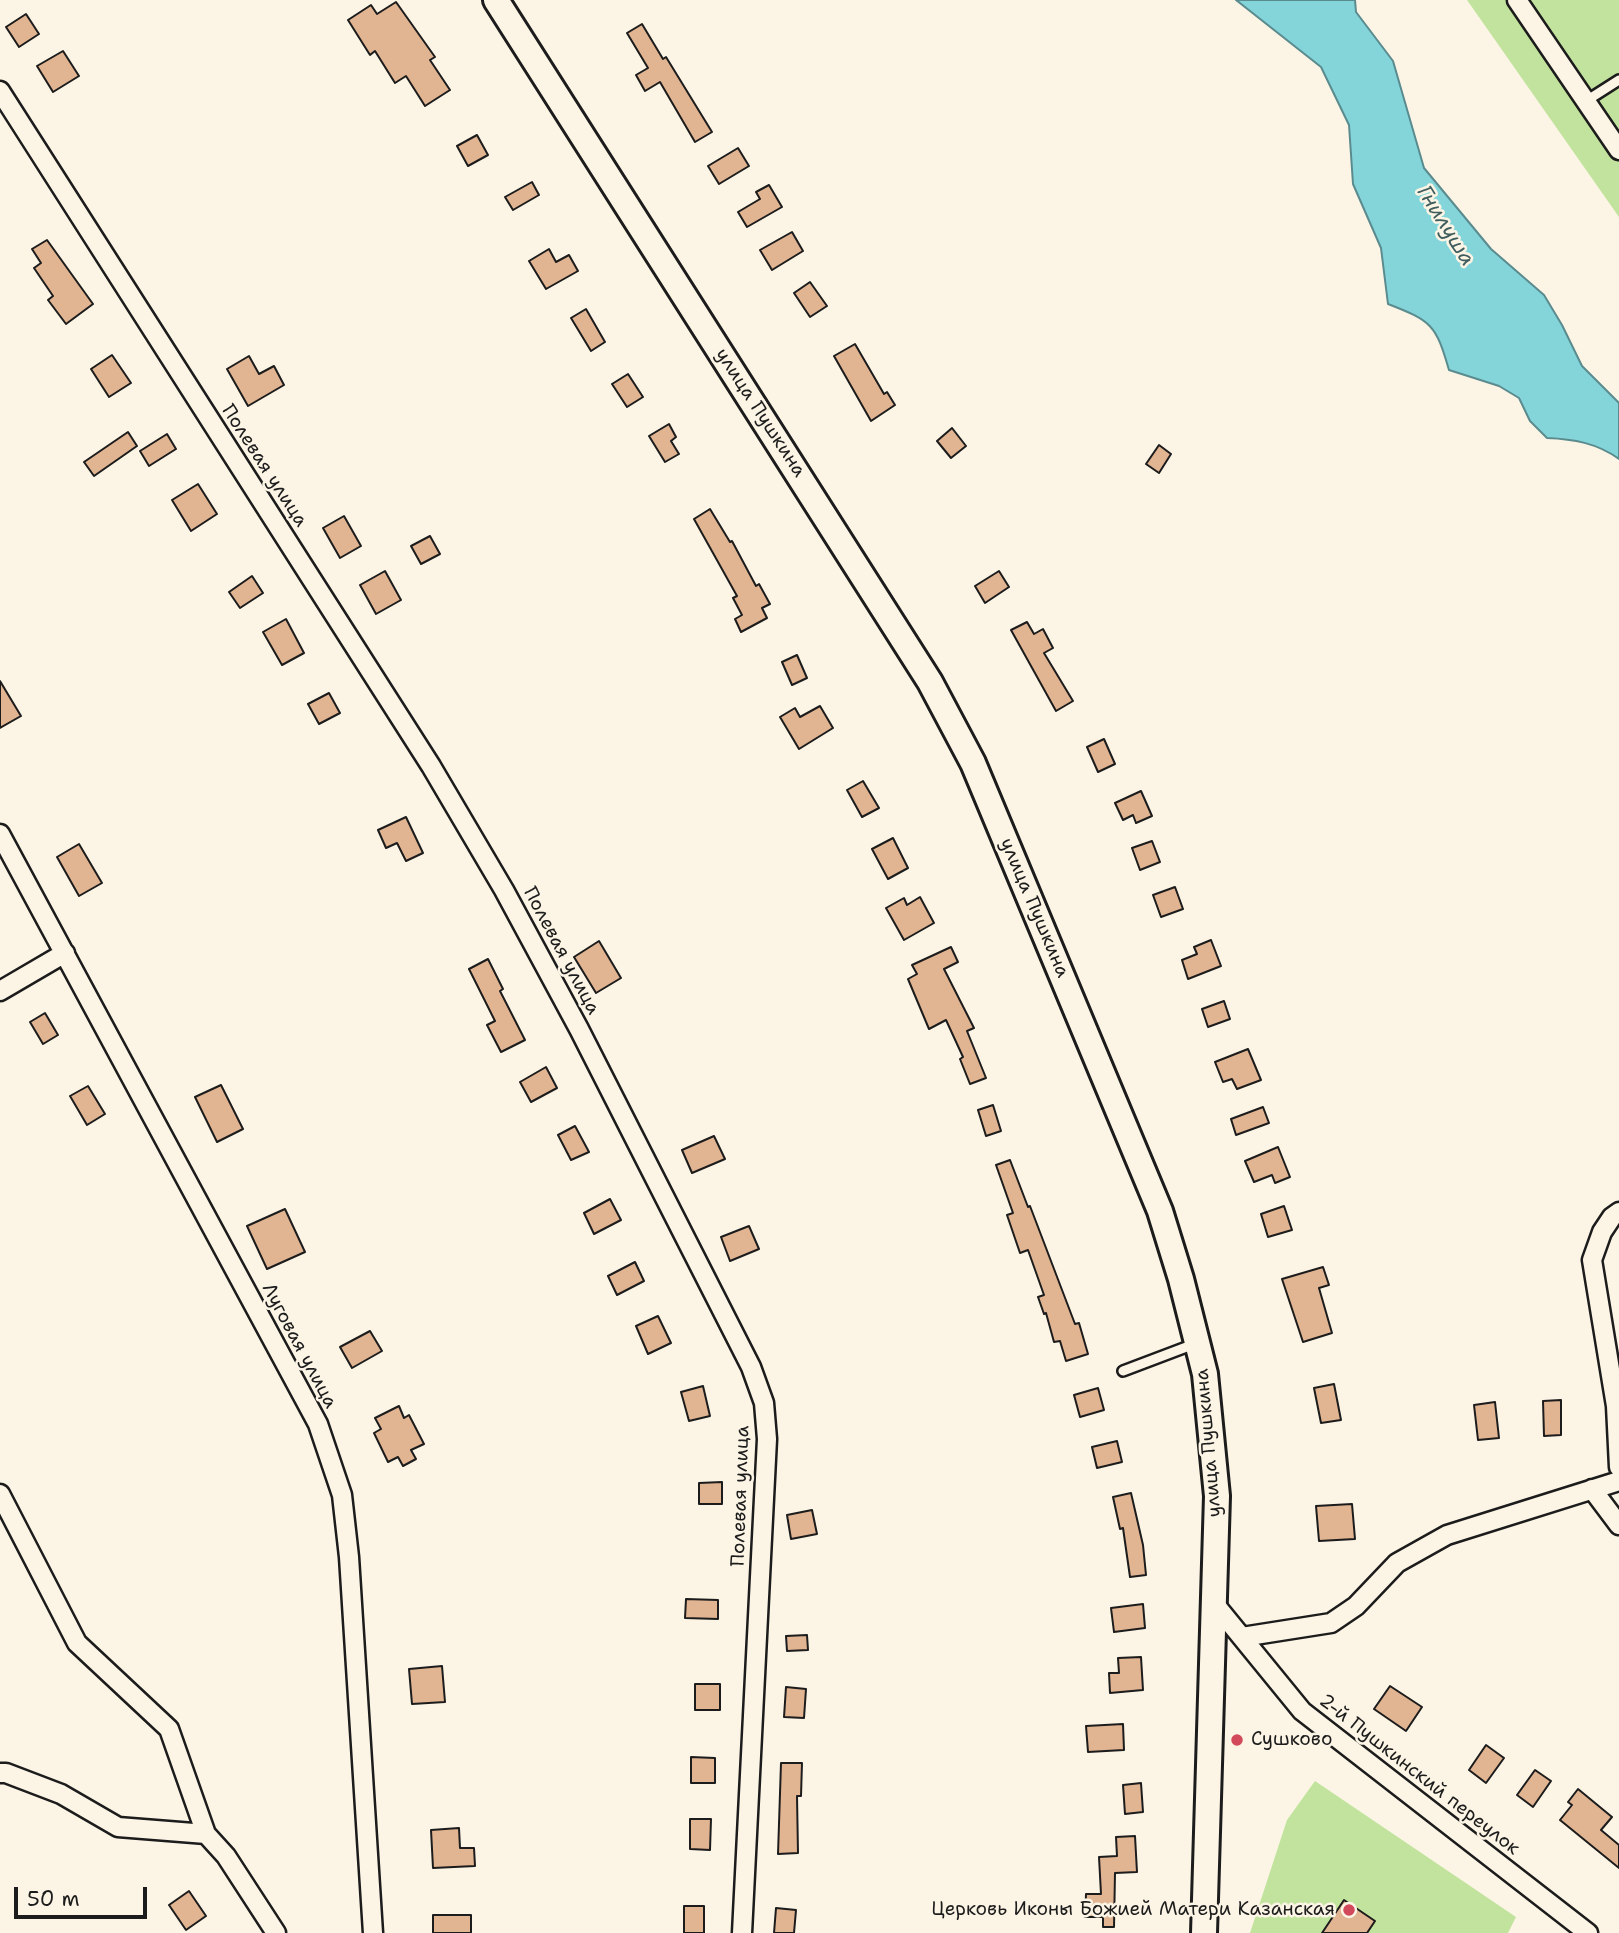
<!DOCTYPE html>
<meta charset="utf-8">
<style>
body{margin:0}
#map{position:relative;width:1619px;height:1933px;overflow:hidden;background:#fcf5e5;font-family:"Shantell Sans",sans-serif}
canvas{display:block}
.scale{position:absolute;left:14px;top:1887px;width:133px;height:32px;box-sizing:border-box;border:4px solid #1c1c1c;border-top:0;padding-left:9px;font-size:21px;line-height:24px;white-space:nowrap;color:#1c1c1c;-webkit-text-stroke:5px #fcf5e5;paint-order:stroke}
</style>
<div id="map">
<canvas width="1619" height="1933"></canvas>
<div class="scale">50 m</div>
</div>
<script>
const ctx = document.querySelector('canvas').getContext('2d');
ctx.lineJoin = 'round';
function fill(path, color) {
  ctx.fillStyle = color;
  ctx.fill(path, 'evenodd');
}
function stroke(path, color, width, dash) {
  ctx.strokeStyle = color;
  ctx.lineWidth = width;
  ctx.lineCap = dash ? 'butt' : 'round';
  ctx.setLineDash(dash || []);
  ctx.stroke(path);
}
function write(font, color, halo, rows, align = 'center') {
  ctx.font = font + ' "Shantell Sans",sans-serif';
  ctx.lineWidth = 5;
  ctx.setLineDash([]);
  ctx.textBaseline = 'middle';
  ctx.strokeStyle = halo;
  ctx.fillStyle = color;
  for (const [text, x, y, turn = 0] of rows) {
    ctx.save();
    ctx.translate(x, y);
    ctx.rotate((+turn || 0) * Math.PI / 180);
    ctx.textAlign = isNaN(turn) ? turn : align;
    if (halo) ctx.strokeText(text, 0, 0);
    ctx.fillText(text, 0, 0);
    ctx.restore();
  }
}
fill(new Path2D(`
 M1467,0H1619V217Z
 M1315,1781L1516,1917L1508,1933H1250L1287,1820Z`), '#c1e39d');
const water = new Path2D(`
 M1236,0H1355L1356,12L1393,61L1424,168L1491,249L1544,295L1562,325L1582,366L1619,403V459C1597,443 1573,439 1547,438L1530,421L1519,398L1499,386L1449,370C1436,325 1432,321 1388,304L1381,248L1353,184L1349,125L1321,67Z`);
fill(water, '#84d5da');
stroke(water, '#5a8b8e', 2);
const building = new Path2D(`
 M396,2L435,57L430,60L450,90L425,106L406,76L395,83L375,51L370,55L348,20L371,5L377,14Z
 M26,14L39,34L19,47L6,27Z
 M642,24L663,59L666,57L712,132L695,142L660,82L645,91L636,75L648,68L627,33Z
 M63,51L79,76L53,92L37,66Z
 M477,135L488,155L468,166L457,146Z
 M738,148L749,166L719,184L708,166Z
 M532,182L539,195L513,210L505,197Z
 M769,185L782,207L747,227L738,212L760,199L756,192Z
 M792,232L803,251L772,270L760,250Z
 M47,240L93,304L66,324L48,300L53,296L34,268L41,263L32,249Z
 M549,249L556,262L569,255L578,271L546,289L529,261Z
 M810,282L827,306L810,317L794,293Z
 M586,309L605,342L591,351L571,318Z
 M855,344L884,394L887,392L895,405L871,421L834,356Z
 M112,355L131,383L109,397L91,369Z
 M249,356L259,374L274,366L284,385L248,406L227,369Z
 M628,374L643,397L627,407L612,384Z
 M669,424L676,437L671,441L679,454L665,462L649,436Z
 M952,428L966,446L951,458L937,441Z
 M128,432L137,446L94,476L84,462Z
 M167,434L176,449L149,466L140,451Z
 M1159,445L1171,454L1159,473L1146,464Z
 M198,484L217,514L191,531L172,500Z
 M710,509L730,542L732,541L756,586L759,584L770,604L762,608L767,618L741,632L735,619L742,615L733,598L737,596L694,519Z
 M344,516L361,546L340,558L323,528Z
 M430,536L440,554L421,564L411,546Z
 M385,571L401,600L376,614L360,585Z
 M999,571L1009,587L985,603L975,586Z
 M252,576L263,593L240,608L229,592Z
 M286,619L304,653L282,665L263,632Z
 M1027,622L1034,634L1043,629L1053,648L1044,653L1073,701L1056,711L1011,630Z
 M797,655L807,678L792,685L782,662Z
 M0,681L21,716L0,728Z
 M329,693L340,713L319,724L308,704Z
 M820,706L833,728L799,749L780,717L795,708L800,717Z
 M1104,739L1115,764L1098,772L1087,747Z
 M863,781L879,808L862,817L847,790Z
 M1141,791L1152,816L1136,823L1133,815L1123,820L1115,803Z
 M406,817L423,853L406,861L397,843L386,848L378,830Z
 M893,838L908,868L888,879L872,849Z
 M1152,841L1160,862L1140,870L1132,848Z
 M79,844L102,883L79,896L57,857Z
 M1175,887L1183,909L1161,917L1153,895Z
 M920,897L934,923L904,940L886,908L904,898L907,905Z
 M1211,940L1221,966L1188,979L1182,960L1197,954L1194,947Z
 M599,941L621,978L596,993L574,957Z
 M951,947L958,962L944,969L974,1028L967,1031L986,1078L970,1084L960,1059L963,1057L946,1020L929,1029L908,979L917,974L912,965Z
 M488,959L503,989L500,991L525,1040L501,1052L487,1025L495,1021L469,969Z
 M1224,1001L1230,1019L1208,1027L1202,1009Z
 M45,1013L58,1035L43,1044L30,1022Z
 M1248,1049L1261,1080L1237,1089L1232,1079L1223,1082L1215,1062Z
 M546,1067L557,1088L531,1102L520,1082Z
 M221,1085L243,1129L217,1142L195,1097Z
 M88,1086L105,1114L87,1125L70,1096Z
 M993,1105L1001,1131L986,1136L978,1110Z
 M1263,1107L1269,1123L1236,1135L1231,1119Z
 M575,1126L589,1152L571,1160L558,1135Z
 M714,1136L725,1159L692,1173L682,1150Z
 M1278,1147L1290,1177L1275,1183L1272,1175L1254,1182L1245,1161Z
 M1010,1160L1028,1207L1030,1206L1075,1324L1079,1323L1088,1354L1066,1361L1060,1341L1054,1342L1046,1313L1044,1314L1038,1297L1044,1295L1028,1250L1020,1253L1007,1215L1013,1213L996,1165Z
 M610,1199L621,1220L594,1234L584,1213Z
 M1284,1206L1292,1230L1268,1237L1261,1214Z
 M285,1209L305,1252L267,1269L247,1226Z
 M749,1226L759,1249L730,1261L721,1237Z
 M635,1262L644,1281L617,1295L608,1276Z
 M1323,1267L1329,1285L1319,1288L1332,1333L1303,1342L1282,1279Z
 M658,1316L671,1343L648,1354L636,1326Z
 M370,1331L382,1351L352,1368L340,1347Z
 M1334,1384L1341,1420L1321,1423L1314,1388Z
 M703,1386L710,1416L689,1421L681,1392Z
 M1098,1388L1104,1410L1080,1417L1074,1395Z
 M1561,1400V1435L1544,1436L1543,1401Z
 M1495,1402L1499,1438L1478,1440L1474,1405Z
 M399,1406L404,1418L409,1415L424,1444L411,1450L416,1459L403,1466L398,1457L388,1462L374,1433L381,1429L375,1418Z
 M1117,1441L1122,1462L1097,1468L1092,1447Z
 M722,1482V1504H699V1483Z
 M1131,1493L1143,1545L1146,1575L1130,1577L1123,1528L1120,1529L1113,1497Z
 M1352,1504L1355,1539L1319,1541L1316,1506Z
 M812,1510L817,1534L791,1539L787,1515Z
 M686,1599L718,1600V1619L685,1618Z
 M1143,1604L1145,1628L1114,1632L1111,1608Z
 M807,1635L808,1650L787,1651L786,1636Z
 M1141,1657L1143,1690L1110,1693L1109,1673H1119L1118,1658Z
 M442,1666L445,1702L412,1704L409,1669Z
 M695,1684H720V1710H695Z
 M1390,1686L1422,1707L1406,1731L1374,1709Z
 M786,1687L806,1689L804,1718L784,1717Z
 M1123,1724L1124,1750L1088,1752L1086,1726Z
 M1486,1745L1504,1758L1486,1783L1469,1770Z
 M691,1757L715,1758V1783H691Z
 M781,1763H802L801,1796H797L798,1853L778,1854Z
 M1535,1770L1551,1781L1533,1807L1517,1795Z
 M1141,1783L1143,1812L1125,1814L1123,1785Z
 M1578,1789L1612,1817L1601,1830L1619,1845V1868L1560,1820L1572,1805L1568,1802Z
 M690,1819H711L710,1850L690,1849Z
 M459,1828L460,1848H474L475,1866L433,1868L431,1830Z
 M1135,1836L1137,1872L1115,1873L1114,1927H1103V1917H1085L1086,1894H1101L1099,1857L1117,1856L1116,1837Z
 M189,1891L206,1916L186,1930L169,1905Z
 M1344,1900L1375,1921L1367,1933H1322Z
 M684,1906H704V1933H684Z
 M776,1908L796,1910L794,1933H774Z
 M433,1915H471V1933H433Z`);
fill(building, '#e1b492');
stroke(building, '#1c1c1c', 2);
const lane = new Path2D(`
 M1586,101L1619,80
 M1123,1371L1197,1343`);
const street = new Path2D(`
 M1517,0L1619,150
 M0,91L431,766L504,890L579,1029L751,1367L764,1403L767,1439L742,1933
 M0,834L318,1424L342,1495L349,1557L373,1933
 M0,991L65,953
 M1619,1212L1612,1217L1602,1232L1592,1260L1616,1406L1619,1467
 M1592,1489L1619,1525
 M0,1494L77,1643L169,1729L206,1834L226,1856L276,1933
 M1213,1602L1302,1711L1588,1933
 M1242,1637L1331,1623L1356,1606L1397,1563L1447,1535L1619,1481
 M0,1773H6L61,1794L118,1827L206,1834`);
const secondary = new Path2D(`
 M496,0L930,682L973,763L1160,1211L1181,1279L1205,1374L1217,1496L1204,1933`);
stroke(lane, '#1c1c1c', 14);
stroke(street, '#1c1c1c', 23);
stroke(secondary, '#1c1c1c', 30);
stroke(lane, '#fcf5e5', 9);
stroke(street, '#fcf5e5', 18);
stroke(secondary, '#fcf5e5', 24);
for (const [x, y, r, color] of [
 [1237,1740,7,"#d1495b"],
 [1349,1910,7,"#d1495b"]
]) {
  const dot = new Path2D();
  dot.arc(x, y, r, 0, 2 * Math.PI);
  ctx.fillStyle = color;
  ctx.fill(dot);
  stroke(dot, '#fcf5e5', 2.5);
}
write('19px', '#1c1c1c', '#fcf5e5', [
 ["улица Пушкина",760,413,57],
 ["Полевая улица",264,466,57],
 ["улица Пушкина",1034,908,67],
 ["Полевая улица",561,951,62],
 ["Луговая улица",299,1346,62],
 ["улица Пушкина",1209,1443,-95],
 ["Полевая улица",741,1496,-88],
 ["2-й Пушкинский переулок",1419,1775,38]
]);
write('19px', '#1c1c1c', '#fcf5e5', [
 ["Сушково",1251,1740],
 ["Церковь Иконы Божией Матери Казанская",1335,1910,"right"]
], 'left');
write('italic 21px', '#405d5e', '#fcf5e5', [
 ["Гнилуша",1445,226,58]
]);
</script>
